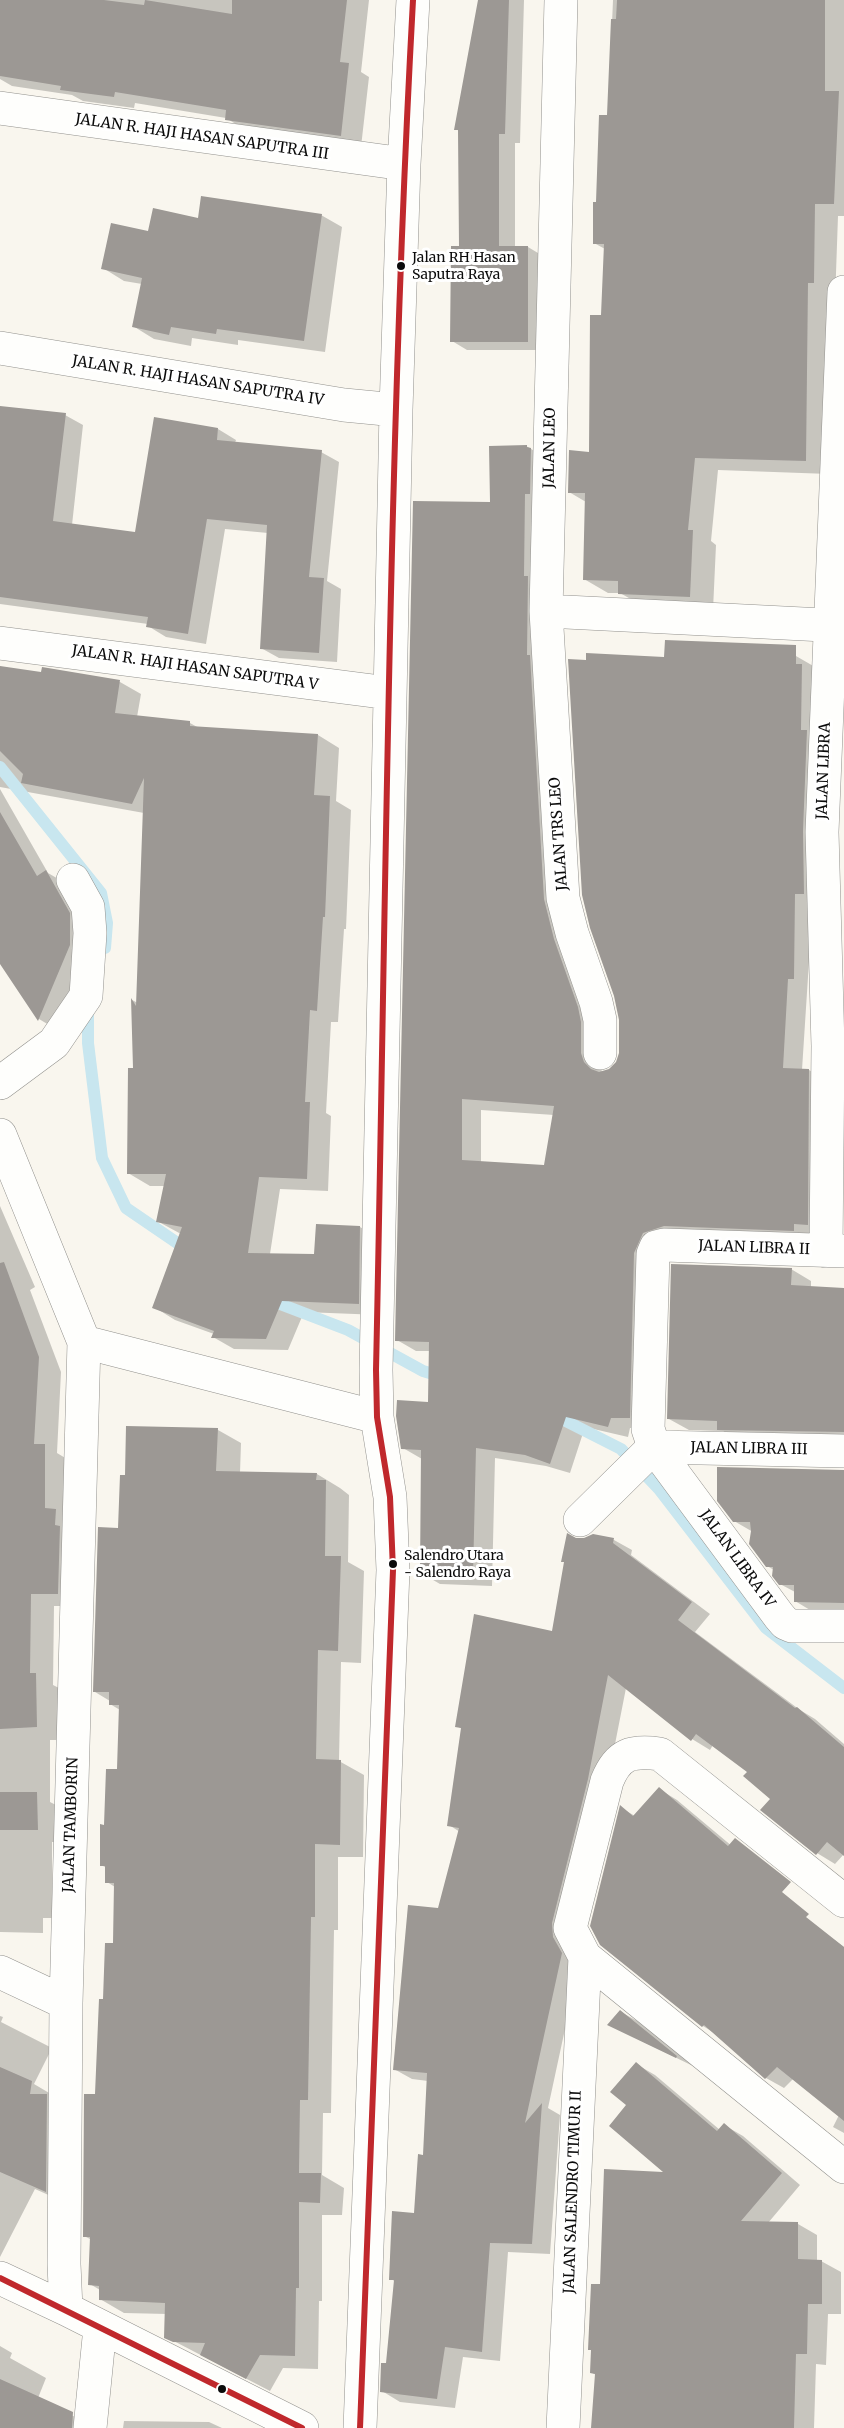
<!DOCTYPE html>
<style>
body{margin:0}
canvas{display:block;background:#f9f6ee}
</style>
<canvas width="844" height="2428"></canvas>
<script>
const ctx = document.querySelector('canvas').getContext('2d');
ctx.lineJoin = 'round';
function fill(path, color) {
  ctx.fillStyle = color;
  ctx.fill(path, 'evenodd');
}
function stroke(path, color, width, dash) {
  ctx.strokeStyle = color;
  ctx.lineWidth = width;
  ctx.lineCap = dash ? 'butt' : 'round';
  ctx.setLineDash(dash || []);
  ctx.stroke(path);
}
function write(font, color, halo, rows, align = 'center') {
  ctx.font = font + ' Merriweather,serif';
  ctx.lineWidth = 6;
  ctx.setLineDash([]);
  ctx.textBaseline = 'middle';
  ctx.strokeStyle = halo;
  ctx.fillStyle = color;
  for (const [text, x, y, turn = 0] of rows) {
    ctx.save();
    ctx.translate(x, y);
    ctx.rotate((+turn || 0) * Math.PI / 180);
    ctx.textAlign = isNaN(turn) ? turn : align;
    if (halo) ctx.strokeText(text, 0, 0);
    ctx.fillText(text, 0, 0);
    ctx.restore();
  }
}
fill(new Path2D(`
 M0,0H369L361,72L369,77L361,147L247,131L226,118L135,103L134,108L83,101L72,95L12,86L0,79Z
 M479,0H524L520,143H515V247H528L543,256V350H467L452,341L460,248L459,131L456,129Z
 M613,0H844V216H838L829,474L718,470L711,541L716,545L713,610L643,606L620,593H608L584,579L586,502L569,492L591,453L602,316L605,249L594,243L608,116Z
 M321,215L342,227L325,352L238,340V345L192,338L191,346L154,339L133,326L142,284L124,281L103,268L149,233L199,220Z
 M0,407L65,415L83,425L72,525L136,533L218,429L236,440L235,443L321,452L339,462L327,581L341,589L337,662L279,658L261,648L268,533L225,529L206,644L166,637L148,626V624L0,604Z
 M526,446L550,460L545,666L602,1073L610,1071L618,1063L620,1053L666,659L796,656L815,667L818,822L802,1070H809L828,1081L826,1235L663,1244L648,1429L630,1428L628,1437L585,1427L570,1473L546,1466L495,1458L492,1586L440,1584L421,1573L422,1459L403,1448L429,1404L430,1351H416L397,1340L492,503ZM481,1110L554,1115L545,1166L481,1162Z
 M0,668L42,674L43,669L120,682L141,694L137,717L190,723L199,728L318,735L339,748L336,801L351,810L346,929H344L338,1022H331L326,1113L331,1116L328,1191L280,1189L270,1254L316,1255L360,1227L381,1239L380,1315L304,1312L288,1350L234,1349L213,1337L214,1334L175,1320L154,1307L181,1234L157,1221L165,1186H150L128,1173L134,1069L132,1000L138,1003L144,813L0,787Z
 M0,789L48,873L67,884L91,926L59,1031L39,1019L0,961Z
 M0,1206L35,1287L30,1290L61,1372L57,1453L67,1459L81,1606H54L53,1685L59,1688L60,1740H50V1802L60,1807V1842H52V1918H43V1933L0,1932Z
 M791,1269L811,1281V1288L844,1290V1443L739,1440L723,1431L689,1430L669,1419Z
 M127,1428L218,1430L241,1443L240,1473L317,1474L340,1488L349,1495L348,1562L364,1571L361,1663L341,1662L339,1761L364,1775L363,1857H338V1930H334L331,2113H323L322,2175L344,2188L342,2215H322V2301H319L318,2369L283,2368L270,2391L166,2337L167,2314L124,2313L100,2299V2290L90,2284L92,2240L84,2236L105,2001L115,1944V1887L107,1882V1868L101,1865L106,1827L119,1771L120,1710L110,1704V1701L95,1692L126,1476Z
 M844,1471V1613H815L795,1601V1592L780,1584L774,1570L767,1566L753,1532L734,1521Z
 M575,1540H614L632,1550L631,1555L710,1614L695,1632L800,1710L815,1719L844,1744V1854L835,1864L817,1853L749,1772L713,1745L710,1750L692,1739L626,1688L606,1790L579,1964L548,2108L560,2115L550,2254L508,2252L500,2361L463,2357L455,2408L400,2402L382,2391L388,2365L396,2282L391,2279L416,2215L424,2157L428,2081L412,2079L394,2069L460,1832L449,1825L462,1729L457,1726L553,1632Z
 M659,1789L677,1800L739,1852L730,1865L844,1947V2133L833,2127L839,2115L794,2078L784,2088L766,2078L719,2036L703,2026L621,1808L635,1816Z
 M621,2012L639,2022L695,2067L609,2025Z
 M0,2016L3,2017L1,2022L52,2048L34,2084L56,2097L71,2205L35,2189L0,2257Z
 M636,2064L655,2075L720,2130L724,2125L743,2136L800,2185L768,2223L798,2224L817,2235V2261H821L841,2272V2314H828L826,2365L816,2364L814,2428H592L596,2375L591,2372L601,2286L668,2173L628,2105Z
 M0,2346L12,2353L10,2358L46,2378L38,2398L83,2421V2428H0Z
 M124,2421L209,2422L222,2428H123Z`), '#0003');
stroke(new Path2D(`
 M0,767L101,893L107,923L105,948
 M88,1008V1043L102,1158L126,1208L189,1251
 M267,1299L348,1330L423,1371L443,1377
 M550,1413L621,1449L659,1489L766,1628L844,1688`), '#c8e6ef', 12);
fill(new Path2D(`
 M0,0H104L144,5L145,0L232,14V0H347L340,62L349,63L341,136L225,120L226,110L115,92L114,97L60,90L61,86L0,76Z
 M478,0H509L505,134H499V246H528V342H450L451,246H459L458,130H454Z
 M617,0H825V91H839L834,204H815L814,283H808L806,461L695,458L688,530H693L690,597L618,594V581L583,580L585,493H568L569,450L589,452L590,315H601L604,244H593V202H596L599,115H607L611,19H616Z
 M201,196L322,214L304,341L217,329L216,334L171,327L169,335L132,327L142,278L101,269L111,223L148,231L153,208L198,218Z
 M0,406L66,413L53,521L135,532L154,417L218,428L217,440L322,450L309,577L324,578L319,653L260,649L267,525L207,519L188,634L146,627L148,617L0,597Z
 M527,445V447L531,448L530,494H525L524,576H528L527,655H530L544,899L554,939L578,1007L581,1022V1053L584,1062L591,1069L599,1072L609,1069L616,1062L619,1053V1020L614,996L590,928L582,895L568,659L586,660V653L664,657L665,640L796,645V664H802L801,730H807L803,831L804,894H795L794,979H788L783,1068L809,1069L808,1225L794,1224V1231L664,1226L643,1233L634,1253L630,1418H611L608,1427L566,1417L550,1464L525,1455L476,1448L473,1575L420,1574L421,1450L401,1449L396,1416L397,1400L428,1402L429,1342L395,1341L413,501L490,502L489,446ZM462,1099L554,1106L544,1165L462,1160Z
 M0,666L41,672L42,667L120,680L115,713L190,721V726L318,734L314,795L330,796L325,917H323L317,1011L310,1010L305,1102H310L307,1179L259,1177L248,1253L314,1254L316,1224L360,1226L359,1304L282,1301L266,1339L211,1338L214,1331L152,1308L182,1227L156,1222L166,1174H127L128,1068H133L131,998L136,1006L144,778L132,804L21,783L23,774L0,751Z
 M0,812L37,876L46,870L70,913V945L38,1021L0,964Z
 M4,1262L39,1357L34,1444H45V1508L56,1509L55,1525L60,1526L58,1594H31L30,1673H36L37,1727L0,1729V1263Z
 M671,1264L792,1268L791,1285L844,1288V1432L717,1430V1421L667,1419Z
 M126,1426L218,1428L216,1471L317,1473L316,1480H326L325,1556H341L338,1651L318,1650L316,1759L341,1760L340,1845L315,1844V1917H311L308,2100H300L299,2173H321L320,2203L299,2202V2288H296L295,2356L260,2355L246,2379L200,2355L205,2343L173,2342L164,2338L165,2303L99,2300V2286L88,2285L90,2237H83L84,2094H95L99,1999H103L105,1943H113L114,1883H105V1866H100V1824L104,1825L106,1769H117L119,1705H109V1692H93L98,1527L118,1528L120,1475H125Z
 M717,1467L844,1470V1603L794,1602V1585H779L772,1576L773,1567H766L749,1544L751,1531L750,1522H733L717,1501Z
 M567,1533L576,1538H584L593,1534L614,1538L613,1543L692,1602L678,1620L795,1708L797,1707L844,1747V1856L827,1842L816,1855L760,1810L770,1799L743,1776L747,1772L696,1734L691,1741L608,1675L588,1779L552,1923L553,1937L562,1953L525,2123L542,2103L532,2244L490,2243L482,2352L445,2347L437,2399L380,2392L381,2363H386L394,2280H389L392,2211L414,2213L418,2154L423,2155L427,2073L393,2070L408,1905L438,1908L459,1828L447,1826L461,1728L455,1727L474,1614L552,1631L564,1562H561Z
 M659,1787L728,1846L735,1838L791,1882L782,1892L809,1914L806,1917L844,1947V2121L777,2067L765,2079L704,2025L702,2027L600,1945L590,1926L620,1805L633,1816Z
 M0,1792H37L38,1830H0Z
 M620,2010L677,2056L676,2058L607,2025Z
 M636,2062L717,2131L724,2123L782,2173L741,2221L798,2222V2259L822,2260V2304H808L807,2354H796L794,2428H591L595,2374L590,2373L591,2350H588L591,2284H600L604,2169L663,2172L609,2126L626,2105L610,2092Z
 M0,2067L32,2081L30,2094H47L46,2192L0,2172Z
 M0,2379L73,2412L72,2428H0Z`), '#9c9894');
const minor = new Path2D(`
 M561,0L546,611L563,898L572,933L596,1002L600,1020V1053
 M0,108L404,164
 M0,348L344,405L396,410
 M546,611L844,626
 M0,643L389,693
 M0,1083L54,1043L86,996L90,933L88,907L73,880
 M0,1135L84,1342L66,2003L64,2264L66,2309
 M826,1251L828,1046L822,832L844,292
 M844,1251L664,1245L656,1247L653,1254L648,1429L654,1447L779,1616L785,1623L792,1626H844
 M84,1342L377,1417
 M654,1447L844,1451
 M580,1520L654,1447
 M844,1901L660,1754C631,1750 618,1754 607,1781L570,1928L585,1957L844,2167
 M0,1972L66,2003
 M0,2278L66,2309L302,2428
 M90,2428L100,2328
 M360,2428L393,1570L390,1497L377,1417L376,1370L396,410L404,164L413,0
 M563,2428L585,1957`);
stroke(minor, '#92918d', 34);
stroke(minor, '#fefefc', 33);
stroke(new Path2D(`
 M0,2278L302,2428
 M360,2428L393,1570L390,1497L377,1417L376,1370C386,913 388,456 413,0`), '#c0282c', 6);
for (const [x, y, r, color] of [
 [401,266,5,"#0b0b0b"],
 [393,1564,5,"#0b0b0b"],
 [222,2389,5,"#0b0b0b"]
]) {
  const dot = new Path2D();
  dot.arc(x, y, r, 0, 2 * Math.PI);
  ctx.fillStyle = color;
  ctx.fill(dot);
  stroke(dot, '#fff', 2);
}
write('14px', '#0b0b0b', '#fff', [
 ["Jalan RH Hasan",412,258],
 ["Saputra Raya",412,275],
 ["Salendro Utara",404,1556],
 ["- Salendro Raya",404,1573]
], 'left');
write('15px', '#0b0b0b', '#fff', [
 ["JALAN R. HAJI HASAN SAPUTRA III",202,137,8],
 ["JALAN R. HAJI HASAN SAPUTRA IV",198,381,9],
 ["JALAN LEO",550,448,-89],
 ["JALAN R. HAJI HASAN SAPUTRA V",195,668,8],
 ["JALAN LIBRA",824,771,-88],
 ["JALAN TRS LEO",559,834,-94],
 ["JALAN LIBRA II",754,1248,2],
 ["JALAN LIBRA III",749,1449,1],
 ["JALAN LIBRA IV",737,1559,54],
 ["JALAN TAMBORIN",71,1825,-88],
 ["JALAN SALENDRO TIMUR II",573,2192,-88]
]);
</script>
